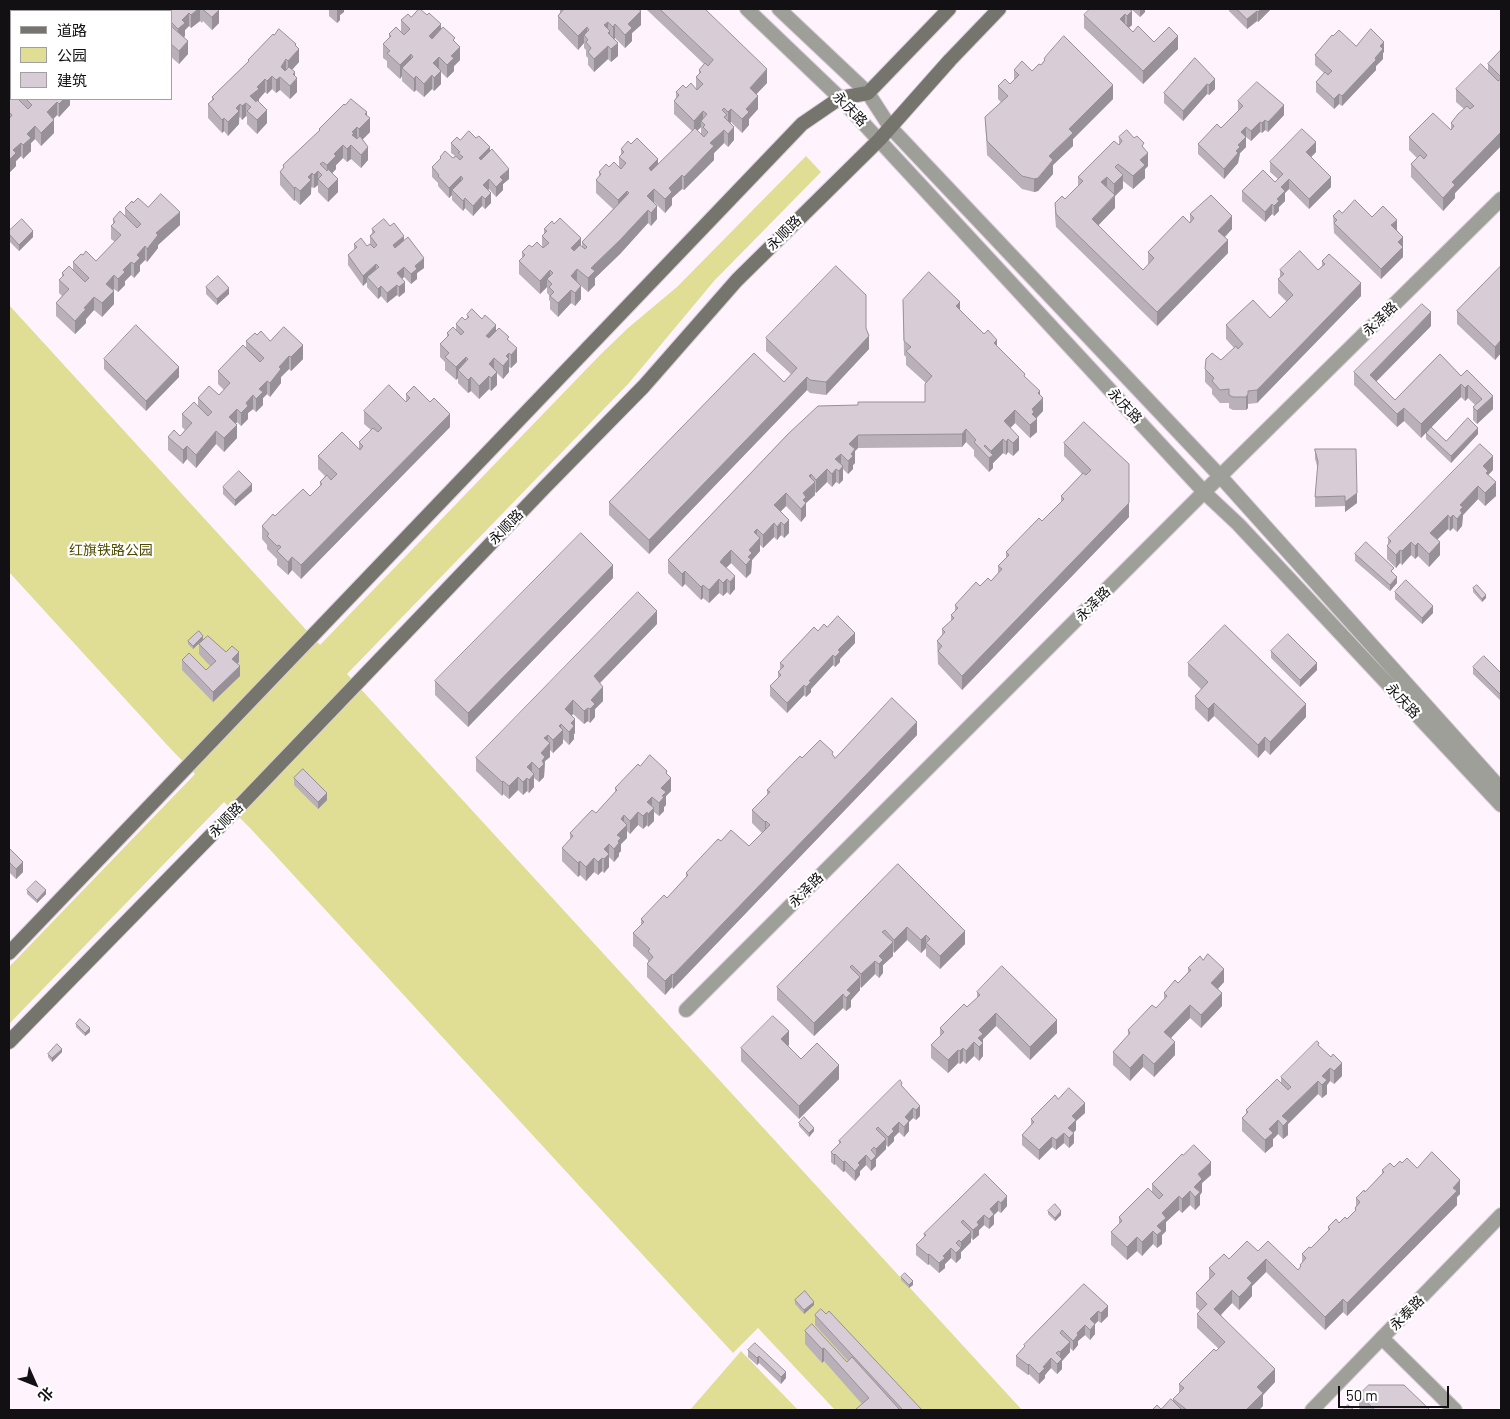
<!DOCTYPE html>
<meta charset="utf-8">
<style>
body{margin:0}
#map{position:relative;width:1510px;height:1419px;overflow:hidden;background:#fff3fd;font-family:Barlow,"Noto Sans SC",sans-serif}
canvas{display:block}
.frame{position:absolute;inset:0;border:10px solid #131013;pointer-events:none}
.legend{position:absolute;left:10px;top:10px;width:162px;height:90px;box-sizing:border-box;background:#fff;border:1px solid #a19fa1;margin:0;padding:6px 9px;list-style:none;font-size:15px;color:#131013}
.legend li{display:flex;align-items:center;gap:10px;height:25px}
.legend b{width:25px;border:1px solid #a19fa1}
.north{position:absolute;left:10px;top:1359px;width:50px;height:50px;-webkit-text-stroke:4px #fff;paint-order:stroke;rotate:134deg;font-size:14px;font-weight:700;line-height:20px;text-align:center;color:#131013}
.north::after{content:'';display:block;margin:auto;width:18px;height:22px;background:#131013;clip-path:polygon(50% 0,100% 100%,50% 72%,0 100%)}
.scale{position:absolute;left:1338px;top:1386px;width:111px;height:22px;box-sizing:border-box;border:2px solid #131013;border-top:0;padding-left:6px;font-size:15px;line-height:18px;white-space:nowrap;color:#131013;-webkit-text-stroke:4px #fff;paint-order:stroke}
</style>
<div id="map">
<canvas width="1510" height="1419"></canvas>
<div class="frame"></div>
<ul class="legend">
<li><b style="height:6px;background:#75756d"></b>道路</li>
<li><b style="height:14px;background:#e0dd94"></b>公园</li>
<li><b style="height:14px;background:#d8cdd7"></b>建筑</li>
</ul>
<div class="north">北</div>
<div class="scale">50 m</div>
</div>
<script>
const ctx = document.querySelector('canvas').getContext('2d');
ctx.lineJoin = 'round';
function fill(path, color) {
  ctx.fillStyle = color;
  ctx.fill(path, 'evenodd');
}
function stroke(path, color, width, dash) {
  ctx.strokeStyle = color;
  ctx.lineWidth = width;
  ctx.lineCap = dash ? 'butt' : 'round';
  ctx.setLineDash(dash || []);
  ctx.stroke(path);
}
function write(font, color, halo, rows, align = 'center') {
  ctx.font = font + ' Barlow,"Noto Sans SC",sans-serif';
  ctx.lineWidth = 4.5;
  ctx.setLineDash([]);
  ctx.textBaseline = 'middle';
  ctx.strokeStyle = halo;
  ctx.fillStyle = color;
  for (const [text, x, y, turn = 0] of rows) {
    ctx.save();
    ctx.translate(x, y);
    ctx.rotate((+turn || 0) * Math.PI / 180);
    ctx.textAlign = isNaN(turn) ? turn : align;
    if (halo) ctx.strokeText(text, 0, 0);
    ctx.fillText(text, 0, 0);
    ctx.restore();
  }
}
fill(new Path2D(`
 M806,156L821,172L714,281L629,383L347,674L1022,1410H835L758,1328L733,1353L251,829L224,802L9,1024V967L195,774L169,747L9,572V305L320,645L599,356L628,328L677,287Z
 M741,1351L798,1410H690Z`), '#e0dd94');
const minor = new Path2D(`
 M686,1010L1204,492L1501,199
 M1382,1338L1455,1410`);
const tertiary = new Path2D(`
 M747,9L840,98L1207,495L1238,524L1501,805
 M779,9L868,93L890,127L1220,476L1501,789
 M1312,1410L1501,1215`);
const secondary = new Path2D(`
 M9,953L802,124L840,98L868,93L949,9
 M9,1042L228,818L544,488L644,386L737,280L879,140L950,60L999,9`);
stroke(minor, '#d9cfd8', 16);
stroke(tertiary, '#d9cfd8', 16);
stroke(secondary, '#d9cfd8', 16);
stroke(minor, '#9f9f99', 14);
stroke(tertiary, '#9f9f99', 14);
stroke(secondary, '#75756d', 14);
fill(new Path2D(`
 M153,9H218L219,23L212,30L203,21L202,23L200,21L191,28L189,26L185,30V36L184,37L188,54L179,64L171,57V11Z
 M329,9H344V12L340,15V20L337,23L329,16Z
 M560,9H638L641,25L632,33V41L625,48L615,38L614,39L618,56L611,62L608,59L594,72L588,65V58L586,56V50L584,48V43L578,50L558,29V16L560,13Z
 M646,9H705L767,83L756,94L758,109L749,119V125L742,133L731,122L730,123L734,140L728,147L724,143L714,153V160L684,190L682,189L672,198V205L665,213L654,202L657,219L651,226L648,223L620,254L595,278V285L588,292L580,285L581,299L575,306L571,303L558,317L550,309V301L549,300V295L547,293V287L540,294L519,274V261L522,258V252L532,247H542V236L544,234V229L582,247V242L613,209L596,193V180L599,177V172L609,167H619V157L621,155V149L631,144L658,164L692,131L674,114V101L676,98V92L686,88L696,89V77L699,74V70L704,64ZM701,127V134L697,131Z
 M1129,9L1132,25L1129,28L1133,32L1154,42L1178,49L1143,84L1084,28V15Z
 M1131,9H1145V12L1140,17Z
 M1229,9H1271L1258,22L1257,21L1247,29L1229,11Z
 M411,17L441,30L455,42L460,60L454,66V71L447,78L441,72V84L434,91L432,89L424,97L416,90L414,92L402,81V76L400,79L387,67V61L383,58V44L389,38V34L401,32V20Z
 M1333,36L1356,46L1384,52L1383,53V59L1376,66V70L1342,106L1339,104L1334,109L1316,92V82L1324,73L1315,65V55Z
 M296,46L299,62L292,70L295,76L297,92L290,99L280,90L276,93L272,89L267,94L265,92L259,99V102L267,123L257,134L247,124V117L246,116L242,120L240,117L239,118V124L228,136L224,131L222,133L208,118V104L212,100V97L248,62V60Z
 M1501,50V146L1455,193V198L1443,211L1411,177V164L1417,158L1409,150V137L1451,130V123L1464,109L1456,102V89L1488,70V64Z
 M1195,58L1215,89L1209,95L1207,94L1183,121L1164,103V93Z
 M1044,59L1113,99L1073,139V146L1053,165V174L1038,191L1034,192L1022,189L987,155L985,117L1001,102L998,99V86L1010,84L1014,80V70L1032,71L1041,65L1044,61Z
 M9,94L11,99H70V105L59,117L57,115L53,119L54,133L41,146L35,139L31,143V151L23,159L21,156L16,161V166L9,173Z
 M1238,101L1284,115L1268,132L1265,130L1262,133L1260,132L1251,141L1246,137V147L1240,153L1238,163L1224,179L1198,154V144L1221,128L1238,111Z
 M367,116L370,132L363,139L368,160L361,168L351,159L347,162L343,158L336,165V169L332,173L338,192L328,202L318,192V185L314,188L311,187V194L300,205L295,200L294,201L280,185V172L283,168V165L319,132V129Z
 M1119,137L1144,148L1148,166L1145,169V178L1133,189L1123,181V188L1115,196V208L1098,225L1143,270L1148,265V252L1190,223V214L1232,229L1225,237L1228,253L1157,326L1056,227L1055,216V203L1065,199L1078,186V177L1119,145Z
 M460,140L490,151L509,179L503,184V190L496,197L489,189L488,190L491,203L485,209L482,206L473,216L465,208L463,211L452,200V195L449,198L438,186V183L432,177V167L440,160V157L453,158L455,156L451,153V143Z
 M1316,152L1311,157L1331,187L1309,209L1289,189L1285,193V201L1279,207V211L1274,216L1272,214L1265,222L1242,201V191L1275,182L1278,179L1270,172V162Z
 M133,203L148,207L180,225L158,245V248L147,262L145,260L140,265V271L134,278L131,275L125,281V285L118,292L114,289L113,290L114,304L102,317L94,310L86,319V323L75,334L56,316V303L62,296L59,293V280L62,278V273L73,270V262L83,255L96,261L115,242L111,239V226L113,224V219L125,216V208Z
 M1333,216L1372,217L1397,230L1403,237V257L1381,279L1334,233Z
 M372,229L404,240L424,268L417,273V279L411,284L404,277L402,279L405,292L399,297L397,295L387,303L381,296L378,299L367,287V282L363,286L348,265V255L354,250V244L367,246L370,244V236L372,233Z
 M9,231L33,237L19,251L9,241Z
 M1322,261L1361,296L1257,403L1248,404V408L1246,410H1233L1229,408V403H1220L1212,394V389L1205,382V369L1221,360L1234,348L1226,339V325L1270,318L1287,302L1278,293V279L1280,277V270H1318L1322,266Z
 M1501,266V353L1495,360L1457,324V311Z
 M206,287L229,294L217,305L206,294Z
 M903,300L960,310L997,346L1040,394L1043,411L1036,419L1037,432L1030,438L1015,423L1010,428L1019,450L1013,456L1008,452L1006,455L1003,453L993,463V468L989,472L974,456V450L966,442L962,447L858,448L855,451V463L853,465V469L848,474L843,469V480L839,484L836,482L832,487L827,482L816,493L815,492V495L806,503V516L801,522L786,506L781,511L789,533L784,538L781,535L777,540L774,537L763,548L760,545V551L752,560L751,573L746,578L731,563L726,568L735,589L730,595L727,592L723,596L719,593L709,603L703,598L701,600L685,584L682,587L668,573V560L788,434L925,402V384L926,383L906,365V357L904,355Z
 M467,315L482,319L509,341L517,362L511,368L509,367V372L503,379L497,373V385L491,391L489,389L479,399L471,391L468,393L458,383V378L456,380L445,370V362L440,357V344L447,337V333L456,330V324L465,320L467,319Z
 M1431,326L1376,381L1395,400L1440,354L1493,409L1477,424L1473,420V407L1475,405L1468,398L1465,401L1461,397L1431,427L1446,441L1478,434L1451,463L1426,439V433L1430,428L1421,438L1404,421L1397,427L1354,385V372Z
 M866,328L869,349L826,395L810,393L807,390L649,554L609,515V502L784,382L791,374L766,351V338Z
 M257,335L270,341L303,359L291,371L289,369L281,377V383L270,397L267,394L263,398V405L256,412L253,409L248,413V419L241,426L237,422L236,424L237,438L224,452L216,444L196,468L187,459L183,464L168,450V437L180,436L185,430L182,427V414L198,406V398L219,395L224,390L218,384V371L246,349V341Z
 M104,359L179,377L146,411L104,369Z
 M406,394L450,427L301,579L292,570L288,575L277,565V559L267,549V545L262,539V526L275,516L310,496L320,486V482L325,476L318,469V456L359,448V442L371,430L364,424V411L406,402Z
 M1084,422L1129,517L962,690L938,664L937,641L942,635V629L951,621V615L955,612V605L980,586L991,581L998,573V566L1006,558V552L1042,521L1061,502V496L1082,474L1064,456V443Z
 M1315,449L1357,503L1345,512V506L1315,507V497L1318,469L1315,459Z
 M1493,470L1488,475L1496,496L1485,506L1478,499L1463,515L1462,526L1457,532L1453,528L1450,531L1448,529L1437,540L1440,555L1429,567L1418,556L1415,559L1411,555L1402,565L1400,563L1396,568L1387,559V546L1388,544V538Z
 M223,487L252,491L235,506L223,494Z
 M1355,554L1394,574L1397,583L1390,591L1355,561Z
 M613,578L468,727L435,695V681Z
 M1473,588L1486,598L1482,602L1473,592Z
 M1395,592L1433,613L1422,624L1395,599Z
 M657,624L600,683L603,701L595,709V717L590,723L588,721L584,724L573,714L571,716L575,733L574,734V739L569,745L563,739V743L553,753L550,750V757L545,761L544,777L539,782L534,778V787L529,793L527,791L523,795L518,790L509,799L503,794L502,796L476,771V758Z
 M827,627L855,643L840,659V662L835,667L833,665L811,689V692L806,697L804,695L787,713L770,696V686L778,678V672L780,670V663L818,631Z
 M203,636L193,649L188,644V641Z
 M199,644L226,652L239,662L237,664L240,676L213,702L182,670V660L206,670L210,666L199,654Z
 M1271,651L1317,670L1300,687L1271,658Z
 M1188,663L1306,717L1270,755L1265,750L1258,758L1214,716L1208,722L1195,709V696L1201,689L1188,676Z
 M1473,667L1501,673V701L1473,674Z
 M917,735L673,989L672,987L665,995L647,977V964L648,962V960L633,946V933L641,925V919L667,898L686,878V873L721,841L749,846L762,833L752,823V810L767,795V790L802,758L833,755L835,758Z
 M640,766L667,775L671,791L666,796V805L664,807V811L659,816L654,812V821L648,827L647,825L643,829L638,825L630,834L627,831V838L621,844V851L619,853V856L614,862L609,857V867L604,873L602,871L598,875L594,872L586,881L580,875L578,877L562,861V848L570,840V833L596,813L615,793V788Z
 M294,778L327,800L318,809L294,785Z
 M9,848L23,872L16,879L9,872Z
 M898,864L965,944L940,969L926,956V948L921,953L907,940L894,953L893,951V956L883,965V973L879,978L875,974L861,988L860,986V990L851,1000V1007L846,1011L843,1008L814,1036L777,1000V987Z
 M27,890L46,894L37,903L27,894Z
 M1188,968L1224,982L1218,989L1222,1006L1201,1028L1190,1018L1171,1038L1175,1055L1154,1077L1143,1067L1130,1081L1113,1065V1052L1128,1036V1030L1156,1008L1164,1000V993L1178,983L1188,972Z
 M977,992L1057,1033L1030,1060L996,1026L983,1039V1056L979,1061L974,1056L966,1064L963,1061L960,1064L958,1063L948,1073L931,1058V1045L940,1036V1028L967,1007L977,998Z
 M76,1024L90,1032L85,1036L76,1027Z
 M789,1045L788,1046L801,1059L839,1079L799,1119L741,1061V1048Z
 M1319,1046L1342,1076L1334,1084L1330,1081L1327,1085V1094L1322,1098L1318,1094L1288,1124V1135L1283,1139L1278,1134L1273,1139V1146L1265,1153L1242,1131V1118L1246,1114V1110L1281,1083V1077Z
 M62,1052L52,1062L48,1057V1054Z
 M902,1086L920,1116L916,1120L913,1118L909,1122V1131L904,1137L899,1132L894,1137V1141L888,1147L886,1145V1149L876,1159V1166L871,1171L866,1165L860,1171V1175L855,1181L845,1171L843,1172L835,1164L834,1165L831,1162V1152L839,1144V1141Z
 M1058,1099L1085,1113L1076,1121V1130L1073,1133L1074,1143L1069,1148L1064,1143L1056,1150L1052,1147L1039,1160L1022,1145V1135L1031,1125V1119Z
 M799,1123L814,1131L809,1137L799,1126Z
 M1402,1163L1417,1168L1460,1194L1457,1197V1205L1347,1316L1343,1312L1325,1330L1266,1272L1252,1286V1296L1246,1303L1239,1310L1232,1303L1221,1315L1275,1382L1263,1395V1406L1259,1410H1152L1161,1409L1173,1401V1399L1179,1393V1384L1219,1349L1197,1328V1314L1200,1311L1196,1307V1293L1209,1279V1268L1229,1259L1258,1251L1298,1270L1300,1268V1265L1302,1263V1254L1311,1248L1328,1231V1227L1339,1223L1347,1219L1355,1212V1208L1356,1206V1198L1365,1192L1382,1174V1170L1394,1167Z
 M985,1174L1007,1206L1001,1213L998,1211L994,1215V1224L989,1229L984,1225L979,1230V1235L973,1240L971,1238V1242L961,1252V1258L956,1263L951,1258L945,1264V1268L939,1273L929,1264L928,1265L916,1255V1245L924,1237V1234Z
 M1211,1175L1202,1183V1192L1200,1195V1205L1195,1210L1190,1205L1182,1213L1179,1210L1166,1222V1231L1162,1235V1244L1157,1248L1153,1244L1142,1256L1137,1251L1127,1260L1111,1245V1232L1119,1224V1217L1152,1192V1184Z
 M1048,1211L1061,1215L1055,1221L1048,1214Z
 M901,1277L913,1285L909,1288L901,1280Z
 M1084,1284L1108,1316L1101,1323L1098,1321L1095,1324V1334L1090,1340L1085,1335L1078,1341V1345L1073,1351L1070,1348V1352L1062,1361V1369L1057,1374L1051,1368L1045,1375V1378L1039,1384L1029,1374L1028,1375L1016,1366V1356L1024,1347V1345Z
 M795,1300L814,1305L804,1314L795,1304Z
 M815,1315L922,1410H856L862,1404L824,1361L822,1363L805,1344V1331L847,1362L848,1361L815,1325Z
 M755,1343L786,1378L781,1384L759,1363L757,1365L748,1357V1350Z
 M1359,1395L1430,1410H1361L1359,1408Z`), '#bab0b9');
fill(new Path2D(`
 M198,9H200V21L191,28V15Z
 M338,9H344V12L340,15V20L337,23V10Z
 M1140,9H1145V12L1140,17Z
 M1261,9H1271L1258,22V12Z
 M219,10V23L212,30V17Z
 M641,11V25L632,33V41L625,48V35L628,24Z
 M1132,11V25L1127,29V16Z
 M1257,11V21L1247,29V19Z
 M189,13V26L185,30V36L178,42V29L182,20Z
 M1125,14V27L1120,19Z
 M608,22V33L610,31V44L608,46V59L594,72V59L604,25Z
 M441,24V37L429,49V36Z
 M615,24V38L613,40V27Z
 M587,27V38L584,35V43L578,50V36Z
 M1178,36V49L1143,84V71Z
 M188,41V54L179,64V51Z
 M1384,42V52L1383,53V59L1376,66V70L1342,106V96L1375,58L1380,46Z
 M618,43V56L611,62V49Z
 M296,44V52L299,49V62L288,74V61Z
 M460,47V60L454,66V71L447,78V65L451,56Z
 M411,54V67L402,68V76L400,79V65Z
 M439,57V71L433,63Z
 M286,59V72L281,67Z
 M767,69V83L750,101V88Z
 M441,71V84L434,91V78Z
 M295,72V81L297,78V92L290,99V86L293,74Z
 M432,75V89L424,97V84Z
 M272,76V89L267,94V81Z
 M416,76V90L414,92V79Z
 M280,77V90L276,93V80Z
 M265,79V92L259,99V102L251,110L250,96L257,87Z
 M1215,79V89L1209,95V85Z
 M1207,84V94L1183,121V111Z
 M1113,85V99L1073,139V146L1053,165V174L1038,191L1034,192V179L1049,156L1069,129Z
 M1339,94V104L1334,109V99Z
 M758,96V109L749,119V125L742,133V119L746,109Z
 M64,99H70V105L59,117V104Z
 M57,102V115L47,126V112Z
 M246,103V116L242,120V106Z
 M240,104L239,124L228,136V122L236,108Z
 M1284,105V115L1268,132V122Z
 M731,109V122L728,125V112Z
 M267,110V123L257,134V120Z
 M703,111V123L701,121V127L694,134V121Z
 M367,112V121L370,118V132L359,143V129L365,114Z
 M224,118V131L222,133V120Z
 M54,120V133L41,146V133Z
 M1265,120V130L1262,133V123Z
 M1260,122V132L1251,141V131Z
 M35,126V139L31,143V151L23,159V145L27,134Z
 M357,127V140L354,147L352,132Z
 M734,127V140L728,147V134Z
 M1246,127V147L1240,153L1238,163L1224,179V169L1236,151L1241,132Z
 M724,130V143L714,153V160L684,190V177L710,143Z
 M1501,132V146L1455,193V198L1443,211V198L1452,182Z
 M1316,142V152L1306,162V152Z
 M21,143V156L16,161V166L9,173V160L13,150Z
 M343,145V158L336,165V169L327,179V165L334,154Z
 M351,145V159L347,162V149Z
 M368,147V160L361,168V155Z
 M490,147V157L479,168V158Z
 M1148,153V166L1145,169V178L1133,189V176L1140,160Z
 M658,159V172L649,181V168Z
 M509,169V179L503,184V190L496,197V187L500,177Z
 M318,171V185L314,188V175Z
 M312,173L311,194L300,205V191L308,177Z
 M682,175V189L672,198V205L665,213V199L669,188Z
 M1123,175V188L1115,196V208L1092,232V219L1114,197V184Z
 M461,176V186L452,190V195L449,198V188Z
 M1107,177V190L1101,182Z
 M1331,177V187L1309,209V199Z
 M338,179V192L328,202V189Z
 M489,179V189L483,195V185Z
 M1289,179V189L1285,193V201L1279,207V211L1274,216V206L1281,187Z
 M295,187V200L294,201V188Z
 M654,189V202L647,209V196Z
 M627,191V204L618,214V200Z
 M491,193V203L485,209V199Z
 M482,196V206L473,216V206Z
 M465,198V208L463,211V201Z
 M1272,204V214L1265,222V212Z
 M657,206V219L651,226V213Z
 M648,210V223L620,254L595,278V285L588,292V278L591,268Z
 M180,212V225L158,245V248L147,262V249L156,233Z
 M1232,216V229L1218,244V231Z
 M1397,220V230L1391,235V225Z
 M33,231V237L19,251V245Z
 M404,236V246L393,255V245Z
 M1403,237V257L1381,279V269L1398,242Z
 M581,238V251L571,261V248Z
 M1228,240V253L1157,326V312Z
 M145,246V260L140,265V271L134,278V264L137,255Z
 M424,258V268L417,273V279L411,284V274L415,266Z
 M131,262V275L125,281V285L118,292V279L123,270Z
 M376,264V274L367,277V282L363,286V276Z
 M404,267V277L397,283V273Z
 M577,269V282L571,276Z
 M550,270V283L547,279V287L540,294V281Z
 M114,275V289L106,297V284Z
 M405,282V292L399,297V287Z
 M1361,283V296L1257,403V390Z
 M397,285V295L387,303V293Z
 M381,286V296L378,299V289Z
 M581,286V299L575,306V293Z
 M229,288V294L217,305V299Z
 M571,290V303L558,317V303Z
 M114,291V304L102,317V303Z
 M94,297V310L86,319V323L75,334V321L84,308Z
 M960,302V315L956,306Z
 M1431,312V326L1370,388V375Z
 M496,325V338L486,349V336Z
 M869,336V349L826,395V382Z
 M997,340V353L994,343Z
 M1501,340V353L1495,360V347Z
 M303,345V359L291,371V357Z
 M517,348V362L511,368V355Z
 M509,353V372L503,379V366L506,356Z
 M289,356V369L281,377V383L270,397V383L279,367Z
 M466,357V370H458V378L456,380V367Z
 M494,358V371L489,377V364Z
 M179,367V377L146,411V401Z
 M497,372V385L491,391V378Z
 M489,376V389L479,399V386Z
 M471,377V391L468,393V380Z
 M807,377V390L649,554V540Z
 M267,381V394L263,398V405L256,412V399L259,389Z
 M1461,384V397L1421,438V424Z
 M1468,385V398L1465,401V388Z
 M1040,391V402L1043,398V411L1034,420L1037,419V432L1030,438V425L1032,409L1038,393Z
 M1248,394V408L1246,410V397Z
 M253,395V409L248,413V419L241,426V413L246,403Z
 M1493,396V409L1477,424V411Z
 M1404,408V421L1397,427V414Z
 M237,409V422L229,431V417Z
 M1015,410V423L1004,435V421Z
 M450,414V427L301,579V565Z
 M237,425V438L224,452V438Z
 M1478,428V434L1451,463V456Z
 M966,429V442L962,447V434Z
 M216,431V444L196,468V455Z
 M858,435V448L855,451V463L853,465V469L848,474L849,444Z
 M1019,437V450L1013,456V443Z
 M1003,439V453L993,463V468L989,472V458L991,456V451Z
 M1008,439V452L1006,455V442Z
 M187,446V459L183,464V450Z
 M841,454V467L836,469V482L832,487V474L835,459Z
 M1493,456V470L1488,475V484L1483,466Z
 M843,466V480L839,484V471Z
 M827,469V482L816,493V480Z
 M811,474V486L815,482V495L806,503V516L801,522V509L803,493L809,476Z
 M1496,482V496L1485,506V493Z
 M252,484V491L235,506V500Z
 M1478,486V499L1463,515L1462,526L1457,532V519L1460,505Z
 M786,493V506L774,518V505Z
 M1357,493V503L1345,512V502Z
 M1129,503V517L962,690V676Z
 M1448,515V529L1430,546V533Z
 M1453,515V528L1450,531V518Z
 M789,520V533L784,538V525Z
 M781,522V535L777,540V527Z
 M774,523V537L763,548V535Z
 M757,529V541L760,538V551L752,560L751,573L746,578V565L749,550L754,532Z
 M1411,542V555L1402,565V551Z
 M1440,542V555L1429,567V554Z
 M1418,543V556L1415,559V546Z
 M731,550V563L724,570L720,562Z
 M1400,550V563L1396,568V555Z
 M292,557V570L288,575V562Z
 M613,565V578L468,727V713Z
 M685,571V584L682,587V574Z
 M735,576V589L730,595V582Z
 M1397,577V583L1390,591V585Z
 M719,579V593L709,603V590Z
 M727,579V592L723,596V583Z
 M703,585V598L701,600V587Z
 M1486,595V598L1482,602V599Z
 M1433,606V613L1422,624V618Z
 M657,611V624L594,689V676Z
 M855,633V643L840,659V662L835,667V657L838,650Z
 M203,636V640L193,649V646Z
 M239,652V662L232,669V659Z
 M833,655V665L811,689V692L806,697V687L809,681Z
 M1317,663V670L1300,687V680Z
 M240,666V676L213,702V692Z
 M804,685V695L787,713V703Z
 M603,687V701L595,709V717L590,723V709L591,700Z
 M573,700V714L565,723V709Z
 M1214,703V716L1208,722V709Z
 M1306,704V717L1270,755V742Z
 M588,708V721L584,724V711Z
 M575,719V733L574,734V739L569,745V732L571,723Z
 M917,722V735L673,989V975Z
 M561,724V732L563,730V743L553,753V740L559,726Z
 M548,735V745L550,743V757L545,761L544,777L539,782V769L541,753L544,738Z
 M1265,737V750L1258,758V745Z
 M532,762V776L527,767Z
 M667,771V781L671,778V791L666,796V805L664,807V811L659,816V803L661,788L666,773Z
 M534,774V787L529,793V780Z
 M518,777V790L509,799V786Z
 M527,778V791L523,795V782Z
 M503,781V794L502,796V782Z
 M327,793V800L318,809V802Z
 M652,797V810L654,808V821L648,827L647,802Z
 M638,812V825L630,834V821Z
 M647,812V825L643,829V816Z
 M624,815V827L627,825V838L621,844V851L619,853V856L614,862V849L621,819Z
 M766,821V834L765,836V822Z
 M609,844V867L604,873V849Z
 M594,858V872L586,881V867Z
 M602,858V871L598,875V862Z
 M580,861V875L578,877V863Z
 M23,862V872L16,879V869Z
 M46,890V894L37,903V900Z
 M907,927V940L894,953V940Z
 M965,931V944L940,969V956Z
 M926,935V948L921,953V940Z
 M893,942V956L883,965V973L879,978V956Z
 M875,961V974L861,988V974Z
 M1224,969V982L1211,996V983Z
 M672,974V987L665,995V981Z
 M860,977V990L851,1000V1007L846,1011L847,990Z
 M1222,993V1006L1201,1028V1015Z
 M843,994V1008L814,1036V1023Z
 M1190,1005V1018L1164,1045V1032Z
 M996,1013V1026L983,1039V1056L979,1061V1047H978L979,1030Z
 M1057,1020V1033L1030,1060V1047Z
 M90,1028V1032L85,1036V1033Z
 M789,1031V1045L781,1052V1039Z
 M974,1042V1056L966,1064V1051Z
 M1175,1042V1055L1154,1077V1064Z
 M963,1048V1061L960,1064V1051Z
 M62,1049V1052L52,1062V1058Z
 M958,1050V1063L948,1073V1060Z
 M1143,1054V1067L1130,1081V1068Z
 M1342,1063V1076L1334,1084V1071Z
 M839,1065V1079L799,1119V1106Z
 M1330,1068V1081L1327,1085V1094L1322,1098V1076Z
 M1318,1081V1094L1288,1124V1135L1283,1139L1282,1116Z
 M1085,1103V1113L1076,1121V1130L1068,1138V1128L1072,1116Z
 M920,1106V1116L916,1120V1110Z
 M913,1108V1118L909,1122V1131L904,1137L905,1117Z
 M1278,1120V1134L1273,1139V1146L1265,1153V1140L1269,1129Z
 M899,1122V1132L894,1137V1141L888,1147V1137L892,1129Z
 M814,1128V1131L809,1137V1133Z
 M1064,1133V1143L1056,1150V1140Z
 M1074,1133V1143L1069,1148V1138Z
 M1052,1137V1147L1039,1160V1150Z
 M886,1139V1149L876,1159V1166L871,1171V1161L876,1156V1149Z
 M835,1154V1164L834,1165V1155Z
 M866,1155V1165L860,1171V1175L855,1181V1171L858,1163Z
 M845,1161V1171L843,1172V1162Z
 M1211,1162V1175L1202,1183V1192L1200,1195V1205L1195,1210L1194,1187L1198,1174Z
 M1460,1180V1194L1457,1197V1205L1347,1316V1303Z
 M1190,1191V1205L1182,1213V1199Z
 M1007,1196V1206L1001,1213V1203Z
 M1179,1196V1210L1166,1222V1231L1162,1235V1244L1157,1248V1226L1162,1213Z
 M998,1201V1211L994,1215V1224L989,1229L990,1209Z
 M1061,1211V1215L1055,1221V1218Z
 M984,1215V1225L979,1230V1235L973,1240V1230L977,1222Z
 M1153,1231V1244L1142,1256V1242Z
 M971,1232V1242L961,1252V1258L956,1263V1253L961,1249V1242Z
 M1137,1237V1251L1127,1260V1247Z
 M951,1248V1258L945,1264V1268L939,1273V1263L943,1256Z
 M929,1254V1264L928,1265V1255Z
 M1266,1259V1272L1252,1286V1296L1239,1310V1297L1247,1278Z
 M913,1281V1285L909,1288V1285Z
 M1232,1290V1303L1214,1322V1309Z
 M1343,1299V1312L1325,1330V1317Z
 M814,1302V1305L804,1314V1310Z
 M1108,1306V1316L1101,1323V1313Z
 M1098,1311V1321L1095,1324V1334L1090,1340V1319Z
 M1085,1325V1335L1078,1341V1345L1073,1351V1341L1077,1333Z
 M1070,1342V1352L1062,1361V1369L1057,1374V1364L1060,1361V1352Z
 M824,1348V1361L822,1363V1349Z
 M759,1356V1363L757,1365V1358Z
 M1051,1358V1368L1045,1375V1378L1039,1384V1374L1043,1367Z
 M1029,1364V1374L1028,1375V1365Z
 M1275,1369V1382L1263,1395V1406L1259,1410H1246L1257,1387Z
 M786,1372V1378L781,1384V1377Z`), '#979096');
const building = new Path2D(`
 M153,9H198L191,15L189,13L182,20L185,23L178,29L172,23L171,24V11H151Z
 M203,9H218L219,10L212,17Z
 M419,9H420L427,15L429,13L441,24L429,36L432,39L443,27L455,38L453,40L460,47L451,56L454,58L447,65L439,57L433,63L441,71L434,78L432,75L424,84L416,76L414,79L402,68L413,57L411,54L400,65L387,53L390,51L383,44L391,36L389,34L396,27L404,35L410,29L401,20L408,14L411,17Z
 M561,9H638L641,11L628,24L632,28L625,35L615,24L613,27L608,22L604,25L610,31L608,33L618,43L611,49L608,46L594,59L588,52L591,48L586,42L588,40L584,35L589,30L587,27L578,36L558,16L563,10Z
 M660,9H705L767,69L750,88L758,96L746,109L749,112L742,119L731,109L728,112L724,108L722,110L727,115L724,117L734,127L728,134L724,130L710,143L714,146L684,177L682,175L669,188L672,192L665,199L654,189L647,196L657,206L651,213L648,210L620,240L591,268L595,271L588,278L577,269L571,276L581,286L575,293L571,290L558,303L550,296L554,292L549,287L552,284L547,279L553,273L550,270L540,281L519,261L525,255L522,252L529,245L532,247L537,242L543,248L549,243L542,236L547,231L544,229L552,221L554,224L560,218L581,238L571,248L574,251L580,245L585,249L587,247L582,242L629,193L627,191L618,200L596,180L601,174L599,172L606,164L609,167L614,162L621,169L626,163L619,157L624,152L621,149L628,141L631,144L637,138L658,159L649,168L651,171L695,128L704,137L708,132L703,127L705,125L701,121L707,114L703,111L694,121L674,101L679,95L676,92L683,85L686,88L691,83L697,90L703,84L696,77L701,72L699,70L705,63L708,66L713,60Z
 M1090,9H1129L1132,11L1127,16L1125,14L1120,19L1133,32L1138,26L1154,42L1169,27L1178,36L1143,71L1084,15Z
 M1237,9H1261L1258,12L1257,11L1247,19Z
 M171,26L188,41L179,51L171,44V38H172L171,37Z
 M279,29L296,44L295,45L299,49L288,61L286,59L281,67L285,71L289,67L295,72L293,74L297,78L290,86L280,77L276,80L272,76L267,81L265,79L257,87L259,89L250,96L256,102L257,100L267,110L257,120L247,111L251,107L246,103L242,106L240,104L236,108L239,111L228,122L224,118L222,120L208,104L214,99L212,97L249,61L248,60L273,34L274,35Z
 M1371,29L1384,42L1380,46L1383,49L1375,58L1376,60L1342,96L1339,94L1334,99L1316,82L1325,72L1328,75L1332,71L1315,55L1332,35L1333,36L1339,30L1356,46Z
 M1064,36L1113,85L1069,129L1073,133L1049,156L1053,160L1038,178L1034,179L1022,176L987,141L985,117L1008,96L998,86L1005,79L1010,84L1019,75L1014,70L1022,61L1032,71L1039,64L1041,65L1045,60L1044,59L1046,56Z
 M1501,50V77L1488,64Z
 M1195,58L1215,79L1209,85L1207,84L1183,111L1164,93Z
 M1481,64L1498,81L1501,79V132L1452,182L1455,185L1443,198L1411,164L1420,155L1424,159L1427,155L1409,137L1433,113L1451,130L1454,126L1451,123L1458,114L1467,106L1470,109L1474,106L1456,89Z
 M1257,82L1284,105L1268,122L1265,120L1262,123L1260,122L1251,131L1246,127L1241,132L1246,137L1238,145L1240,147L1236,151L1238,153L1224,169L1198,144L1217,124L1221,128L1243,106L1238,101Z
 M11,91V99H18L28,109L32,105L26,99H64L59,104L57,102L47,112L54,120L41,133L35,126L27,134L31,138L23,145L21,143L13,150L16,153L9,160V119L12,115L9,112V94Z
 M351,99L367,112L365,114L370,118L359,129L357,127L352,132L354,133L352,135L357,139L360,136L368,147L361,155L351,145L347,149L343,145L334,154L336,156L327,165L323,162L320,164L327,171L328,169L338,179L328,189L318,179L322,175L318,171L314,175L312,173L308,177L311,180L300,191L295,187L294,188L280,172L284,167L283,165L320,130L319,129L344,104L345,105Z
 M1302,129L1316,142L1306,152L1331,177L1309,199L1289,179L1281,187L1285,191L1277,199L1279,201L1274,206L1272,204L1265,212L1242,191L1263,170L1275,182L1283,174L1270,162Z
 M1127,130L1134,138L1137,136L1144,143L1142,146L1148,153L1140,160L1145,165L1133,176L1118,164L1115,167L1123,175L1114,184L1107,177L1101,182L1115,195L1092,219L1143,270L1154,258L1148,252L1183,216L1190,223L1194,218L1190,214L1211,195L1232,216L1218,231L1228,240L1157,312L1056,214L1055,203L1062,196L1065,199L1083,181L1078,177L1114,141L1119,145L1122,141L1119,137Z
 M469,131L476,138L479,136L490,147L479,158L481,160L492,149L509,169L500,177L503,180L496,187L489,179L483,185L491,193L485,199L482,196L473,206L465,198L463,201L452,190L463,179L461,176L449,188L438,176L439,175L432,167L441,158L440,157L445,151L453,158L456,156L460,160L463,157L458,153L460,152L451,143L457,137L460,140Z
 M161,194L180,212L156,233L158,235L147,249L145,246L137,255L140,258L134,264L131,262L123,270L125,272L118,279L114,275L106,284L114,291L102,303L94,297L84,308L86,309L75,321L56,303L69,289L59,280L64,275L62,273L69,266L85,282L89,278L73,262L81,254L83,255L86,251L96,261L121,235L111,226L115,222L113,219L120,211L137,228L141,224L125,208L132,201L133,203L138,198L148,207Z
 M1355,200L1372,217L1383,206L1397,220L1391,225L1403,237L1398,242L1403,247L1381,269L1334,223L1337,220L1333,216L1339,210L1342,213Z
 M22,219L33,231L19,245L9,234V231Z
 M384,219L390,226L394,223L404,236L393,245L395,248L408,237L424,258L415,266L417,269L411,274L404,267L397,273L405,282L399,287L397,285L387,293L381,286L378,289L367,277L379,267L376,264L363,276L348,255L357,247L354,244L361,238L367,246L370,244L374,248L377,245L370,236L375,232L372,229Z
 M1300,251L1318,270L1325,264L1322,261L1329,254L1361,283L1257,390L1248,391V394L1246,397H1233L1229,395V389L1220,390L1212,381L1214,378L1205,369L1206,359L1212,353L1221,360L1236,346L1238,349L1243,344L1226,325L1253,300L1270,318L1293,295L1278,279L1284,274L1280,270Z
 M836,266L866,295V328L869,336L826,382L810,380L807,377L649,540L609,502L754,353L784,382L797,368L766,338Z
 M1501,266V340L1495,347L1457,311Z
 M929,272L960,302L956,306L984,334L988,330L997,340L994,343L1025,374L1024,376L1040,391L1038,393L1043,398L1032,409L1034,412L1032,414L1037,419L1030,425L1015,410L1004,421L1019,437L1013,443L1008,439L1006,442L1003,439L991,451L985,445L984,446L993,455L989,458L974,442L976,440L966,429L962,434L858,435L849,444L855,449L851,454L853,456L848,461L841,454L835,459L843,466L839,471L836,469L832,474L827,469L816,480L811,474L809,476L815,482L803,493L806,497L803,500L806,503L801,509L786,493L774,505L789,520L784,525L781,522L777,527L774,523L763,535L757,529L754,532L760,538L749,550L752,553L748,557L751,559L746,565L731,550L724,557L720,562L735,576L730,582L727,579L723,583L719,579L709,590L703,585L701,587L685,571L682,574L668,560L788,434L818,406L858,405V402H925V384L932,376L906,351L911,347L904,341L903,300Z
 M218,276L229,288L217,299L206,287Z
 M1422,304L1431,312L1370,375L1395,400L1440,354L1461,376L1467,370L1493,396L1477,411L1473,407L1482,399L1468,385L1465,388L1461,384L1421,424L1404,408L1397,414L1354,372Z
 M472,309L482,319L485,315L496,325L486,336L489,338L499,328L509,337L507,339L517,348L511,355L509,353L506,356L509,359L503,366L494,358L489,364L497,372L491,378L489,376L479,386L471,377L468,380L458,370L468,359L466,357L456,367L445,357L449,353L440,344L449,335L447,333L453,327L461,335L464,332L456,324L462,317L465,320L469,317L467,315Z
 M136,325L179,367L146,401L104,359Z
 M284,327L303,345L291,357L289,356L279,367L281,369L270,383L267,381L259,389L263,392L256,399L253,395L246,403L248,406L241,413L237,409L229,417L237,425L224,438L216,431L196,455L187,446L183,450L168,437L174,430L180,436L192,423L182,414L194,402L208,416L212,412L198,398L209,386L219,395L230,383L218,371L243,345L260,362L264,358L246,341L255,333L257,335L261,331L270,341Z
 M389,385L406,402L410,398L406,394L414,386L430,402L434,398L450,414L301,565L292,557L288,562L277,551L281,547L279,545L277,546L267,536L269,534L262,526L273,514L275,516L303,489L310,496L322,484L320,482L327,475L331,480L337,474L318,456L342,432L360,450L363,446L359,442L373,428L378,432L382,428L364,411Z
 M1468,418L1478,428L1451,456L1426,433L1431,427L1446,441Z
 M1084,422L1129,464V503L962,676L938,651L942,646L937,641L945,632L942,629L954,618L951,615L958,608L955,605L976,582L980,586L988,578L991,581L1002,569L998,566L1009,555L1006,552L1039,518L1042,521L1064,499L1061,496L1083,473L1086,475L1091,470L1064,443Z
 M1480,444L1493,456L1483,466L1488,471L1486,473L1496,482L1485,493L1478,486L1460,505L1463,507L1460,510L1462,513L1457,519L1453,515L1450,518L1448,515L1430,533L1440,542L1429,554L1418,543L1415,546L1411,542L1402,551L1400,550L1396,555L1387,546L1391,541L1388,538Z
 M1315,449H1356L1357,493L1345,502V496L1315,497L1318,462Z
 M239,471L252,484L235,500L223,487Z
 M581,533L613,565L468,713L435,681Z
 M1366,542L1394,568L1391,571L1397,577L1390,585L1355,554Z
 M1406,580L1433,606L1422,618L1395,592Z
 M1477,585L1486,595L1482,599L1473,588Z
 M638,592L657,611L594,676L603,687L591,700L595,704L590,709L588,708L584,711L573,700L565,709L575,719L571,723L574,726L569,732L561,724L559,726L563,730L553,740L548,735L544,738L550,743L541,753L545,757L542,761L544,764L539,769L532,762L527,767L534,774L529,780L527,778L523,782L518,777L509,786L503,781L502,782L476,758Z
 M838,616L855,633L838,650L840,652L835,657L833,655L809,681L811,682L806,687L804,685L787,703L770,686L781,675L778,672L784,666L780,663L814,627L818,631L824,624L827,627Z
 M1225,625L1306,704L1270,742L1265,737L1258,745L1214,703L1208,709L1195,696L1208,682L1188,663Z
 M199,631L203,636L193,646L188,641Z
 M1288,634L1317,663L1300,680L1271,651Z
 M208,636L226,652L232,646L239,652L232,659L240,666L213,692L182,660L189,653L206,670L216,661L199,644Z
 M1484,656L1501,673V695L1473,667Z
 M892,698L917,722L673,975L672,974L665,981L647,964L653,957L648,951L650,949L633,933L644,922L641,919L664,895L667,898L688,875L686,873L718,839L721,841L731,830L749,846L770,825L766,821L765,822L752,810L770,792L767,790L800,756L802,758L820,740L833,752L832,754L835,758Z
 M650,755L667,771L666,773L671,778L661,788L666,792L662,796L664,797L659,803L652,797L647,802L654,808L648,814L647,812L643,816L638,812L630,821L624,815L621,819L627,825L617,835L621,838L618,841L619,843L614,849L609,844L604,849L609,854L604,859L602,858L598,862L594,858L586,867L580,861L578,863L562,848L573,836L570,833L592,810L596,813L617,790L615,788L638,764L640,766Z
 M303,769L327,793L318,802L294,778Z
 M9,848L23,862L16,869L9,862Z
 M898,864L965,931L940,956L926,943L930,939L926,935L921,940L907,927L894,940L885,930L882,932L893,942L879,956L883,960L879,964L875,961L861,974L852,965L850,967L860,977L847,990L851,993L846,998L843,994L814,1023L777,987Z
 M36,881L46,890L37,900L27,890Z
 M1208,954L1224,969L1211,983L1222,993L1201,1015L1190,1005L1164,1032L1175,1042L1154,1064L1143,1054L1130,1068L1113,1052L1130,1033L1128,1030L1152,1005L1156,1008L1167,996L1164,993L1175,980L1178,983L1191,970L1188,968L1200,956L1203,960Z
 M1002,966L1057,1020L1030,1047L996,1013L979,1030L983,1034L978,1038L983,1043L979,1047L974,1042L966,1051L963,1048L960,1051L958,1050L948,1060L931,1045L944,1032L940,1028L964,1004L967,1007L980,995L977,992Z
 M773,1016L789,1031L781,1039L801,1059L817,1043L839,1065L799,1106L741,1048Z
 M80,1019L90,1028L85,1033L76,1024Z
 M1317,1041L1319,1043L1318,1045L1331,1057L1333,1054L1342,1063L1334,1071L1330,1068L1322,1076L1327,1080L1322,1085L1318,1081L1282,1116L1288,1121L1283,1126L1278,1120L1269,1129L1273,1133L1265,1140L1242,1118L1248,1112L1246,1110L1277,1079L1288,1090L1291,1087L1281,1077Z
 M57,1044L62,1049L52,1058L48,1054Z
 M900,1080L902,1083L901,1085L920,1106L916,1110L913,1108L905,1117L909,1121L904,1127L899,1122L892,1129L894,1131L888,1137L878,1127L876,1129L886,1139L876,1149L874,1147L871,1150L876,1156L871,1161L866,1155L858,1163L860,1165L855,1171L845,1161L843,1162L835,1154L834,1155L831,1152L841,1142L839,1141Z
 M1069,1088L1085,1103L1072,1116L1076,1120L1068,1128L1074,1133L1069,1138L1064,1133L1056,1140L1052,1137L1039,1150L1022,1135L1034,1122L1031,1119L1055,1095L1058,1099Z
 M804,1117L814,1128L809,1133L799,1123Z
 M1194,1145L1211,1162L1198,1174L1202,1179L1194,1187L1200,1192L1195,1197L1190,1191L1182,1199L1179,1196L1162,1213L1166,1218L1157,1226L1162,1231L1157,1235L1153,1231L1142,1242L1137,1237L1127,1247L1111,1232L1122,1221L1119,1217L1148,1188L1159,1199L1163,1195L1152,1184L1182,1154L1183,1155Z
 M1432,1152L1460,1180L1453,1188L1457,1191L1347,1303L1343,1299L1325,1317L1266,1259L1247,1278L1252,1283L1246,1290L1239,1297L1232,1290L1214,1309L1275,1369L1257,1387L1263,1393L1246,1410H1187L1173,1399L1184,1388L1179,1384L1214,1349L1216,1351L1225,1342L1197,1314L1207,1304L1196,1293L1215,1274L1209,1268L1224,1254L1229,1259L1247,1241L1258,1251L1268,1241L1298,1270L1301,1266L1300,1265L1306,1258L1302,1254L1309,1247L1311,1248L1330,1229L1328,1227L1336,1219L1339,1223L1345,1217L1347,1219L1356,1210L1355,1208L1360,1202L1356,1198L1364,1190L1365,1192L1384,1172L1382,1170L1390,1163L1394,1167L1400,1161L1402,1163L1407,1158L1417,1168Z
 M985,1174L1007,1196L1001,1203L998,1201L990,1209L994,1214L989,1219L984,1215L977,1222L979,1225L973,1230L963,1220L961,1222L971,1232L961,1242L959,1240L956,1243L961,1248L956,1253L951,1248L943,1256L945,1258L939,1263L929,1254L928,1255L916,1245L926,1235L924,1234Z
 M1055,1204L1061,1211L1055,1218L1048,1211Z
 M905,1273L913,1281L909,1285L901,1277Z
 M1084,1284L1108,1306L1101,1313L1098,1311L1090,1319L1095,1324L1090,1330L1085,1325L1077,1333L1078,1335L1073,1341L1062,1330L1060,1333L1070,1342L1060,1352L1059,1351L1056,1353L1062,1359L1057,1364L1051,1358L1043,1367L1045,1368L1039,1374L1029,1364L1028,1365L1016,1356L1025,1346L1024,1345Z
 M805,1291L814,1302L804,1310L795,1300Z
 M821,1309L826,1314L829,1311L922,1410H903L815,1315Z
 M812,1324L847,1362L852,1357L900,1410H857L856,1409L869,1398L824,1348L822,1349L805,1331Z
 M755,1343L786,1372L781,1377L759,1356L757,1358L748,1350Z
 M1369,1385H1404L1430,1410H1375L1359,1395Z
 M1171,1399L1182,1410H1152L1157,1405L1161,1409Z
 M1348,1405L1354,1410H1343Z`);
fill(building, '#d8cdd7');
stroke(building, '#979096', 1);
write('14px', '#131013', '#fff', [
 ["永庆路",850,109,46],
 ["永顺路",784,233,-45],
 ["永泽路",1380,319,-44],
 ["永庆路",1125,406,47],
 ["永顺路",506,527,-46],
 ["永泽路",1093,604,-45],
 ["永庆路",1403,701,47],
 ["永顺路",226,820,-46],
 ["永泽路",806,890,-45],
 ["永泰路",1407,1313,-46]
]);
write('14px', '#4f4b00', '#fff', [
 ["红旗铁路公园",111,550]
]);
</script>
